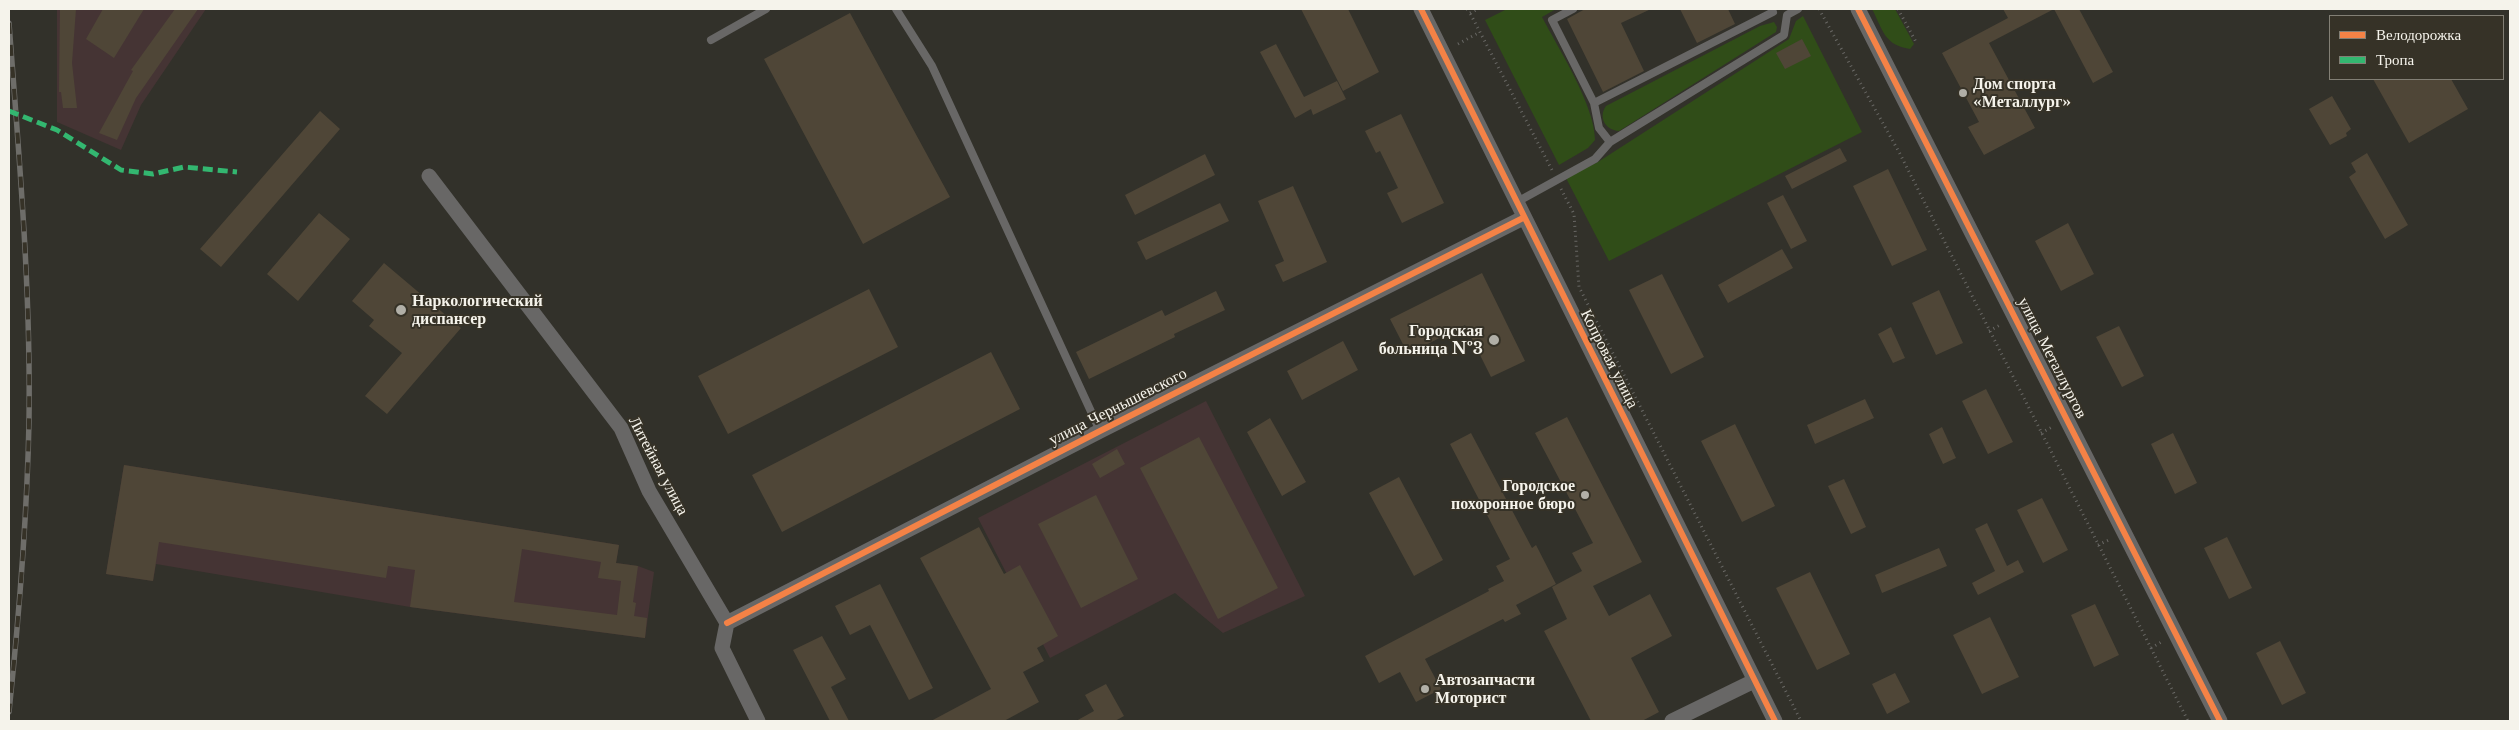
<!DOCTYPE html>
<meta charset="utf-8">
<style>
body{margin:0}
#map{position:relative;width:2519px;height:730px;overflow:hidden;background:#32312a;font-family:"Libre Baskerville",serif}
canvas{display:block}
.frame{position:absolute;inset:0;border:10px solid #f5f3eb;pointer-events:none}
.legend{position:absolute;left:2329px;top:15px;width:175px;height:65px;box-sizing:border-box;background:#363227;border:1px solid #827f75;margin:0;padding:6px 9px;list-style:none;font-size:15px;color:#f5f3eb}
.legend li{display:flex;align-items:center;gap:10px;height:25px}
.legend b{width:25px;border:1px solid #827f75}
</style>
<div id="map">
<canvas width="2519" height="730"></canvas>
<div class="frame"></div>
<ul class="legend">
<li><b style="height:6px;background:#f48246"></b>Велодорожка</li>
<li><b style="height:6px;background:#33b770"></b>Тропа</li>
</ul>
</div>
<script>
const ctx = document.querySelector('canvas').getContext('2d');
ctx.lineJoin = 'round';
function fill(path, color) {
  ctx.fillStyle = color;
  ctx.fill(path, 'evenodd');
}
function stroke(path, color, width, dash) {
  ctx.strokeStyle = color;
  ctx.lineWidth = width;
  ctx.lineCap = dash ? 'butt' : 'round';
  ctx.setLineDash(dash || []);
  ctx.stroke(path);
}
function write(font, color, halo, rows, align = 'center') {
  ctx.font = font + ' "Libre Baskerville",serif';
  ctx.lineWidth = 4;
  ctx.setLineDash([]);
  ctx.textBaseline = 'middle';
  ctx.strokeStyle = halo;
  ctx.fillStyle = color;
  for (const [text, x, y, turn = 0] of rows) {
    ctx.save();
    ctx.translate(x, y);
    ctx.rotate((+turn || 0) * Math.PI / 180);
    ctx.textAlign = isNaN(turn) ? turn : align;
    if (halo) ctx.strokeText(text, 0, 0);
    ctx.fillText(text, 0, 0);
    ctx.restore();
  }
}
fill(new Path2D(`
 M57,9H206L141,105L121,150L57,122Z
 M1206,401L1305,596L1223,633L1175,593L1050,658L978,518Z
 M124,465L619,545L616,563L638,566L654,572L645,638L410,607L156,564L153,581L106,574Z`), '#453434');
fill(new Path2D(`
 M1507,9H1556L1542,17C1558,48 1595,105 1595,140L1588,148L1559,165L1485,20Z
 M1872,9H1895L1914,44L1910,49C1884,45 1883,30 1872,9Z
 M1803,16L1862,132L1609,261L1566,178L1598,162L1789,39L1796,21Z
 M1774,22L1777,27L1776,32L1619,131C1605,130 1598,117 1606,106L1760,26Z`), '#304d18');
fill(new Path2D(`
 M60,9H76L72,63L77,108H63L61,92H59Z
 M103,9H144L114,58L86,39Z
 M175,9H198L136,98L117,140L99,133L133,71L131,70Z
 M1301,9H1348L1379,72L1343,91Z
 M1585,9H1651L1621,23L1644,71L1603,92L1567,19Z
 M1680,9H1728L1735,24L1697,43Z
 M2003,9H2079L2113,72L2093,83L2054,9L1989,43L2035,128L1984,155L1968,127L1979,122L1942,53L2008,18Z
 M850,13L950,197L863,244L764,59Z
 M1802,39L1811,56L1785,69L1776,53Z
 M1276,44L1304,97L1337,81L1346,99L1313,115L1311,109L1295,118L1260,52Z
 M2373,79H2451L2468,109L2409,143Z
 M2332,96L2351,129L2346,133L2347,136L2330,145L2309,109Z
 M320,111L340,129L221,267L200,249Z
 M1401,114L1444,203L1402,223L1387,193L1398,188L1380,151L1376,153L1365,131Z
 M1840,148L1847,161L1792,189L1785,176Z
 M2367,153L2408,225L2385,239L2349,177L2356,172L2351,163Z
 M1205,154L1215,175L1135,215L1125,195Z
 M1888,169L1927,250L1892,266L1853,186Z
 M1293,186L1327,262L1283,282L1275,265L1284,261L1258,201Z
 M1783,195L1807,241L1791,249L1767,203Z
 M1220,203L1229,221L1146,260L1137,242Z
 M319,213L350,239L298,301L267,274Z
 M2068,223L2094,274L2061,291L2035,241Z
 M1782,249L1793,268L1728,303L1718,285Z
 M384,263L461,328L387,414L365,396L402,353L369,326L374,320L352,301Z
 M1482,273L1525,361L1491,377L1465,325L1408,354L1390,319Z
 M1662,274L1704,357L1671,374L1629,290Z
 M869,289L898,347L728,434L698,376Z
 M1939,290L1963,343L1936,355L1912,303Z
 M1216,291L1225,310L1174,334L1175,337L1089,379L1076,352L1162,310L1165,316Z
 M2119,326L2144,376L2122,387L2096,337Z
 M1891,327L1905,358L1893,363L1878,334Z
 M1343,341L1358,370L1302,400L1287,371Z
 M991,352L1020,409L782,532L752,475Z
 M1986,389L2013,442L1988,454L1962,401Z
 M1865,399L1874,418L1815,444L1807,425Z
 M1567,417L1642,562L1593,586L1609,616L1650,594L1672,636L1631,658L1659,712L1642,721H1591L1544,631L1567,619L1552,587L1582,571L1572,553L1593,543L1535,433Z
 M1270,418L1306,482L1282,496L1247,432Z
 M1735,424L1775,506L1742,522L1701,441Z
 M1942,427L1956,458L1943,464L1929,434Z
 M1471,433L1532,548L1536,545L1556,584L1516,605L1521,614L1505,622L1503,619L1425,659L1441,689L1416,702L1400,672L1379,683L1365,656L1489,591L1488,589L1504,581L1496,566L1510,559L1450,444Z
 M2173,433L2197,483L2175,494L2151,444Z
 M1199,437L1278,588L1218,619L1140,468Z
 M1117,449L1125,464L1100,478L1092,464Z
 M124,465L619,545L616,563L638,566L633,602L636,603L634,616L647,618L645,638L410,607L415,570L388,566L386,578L159,542L153,581L106,574ZM522,549L601,562L598,578L621,581L617,615L514,602Z
 M1399,477L1443,560L1414,576L1369,493Z
 M1844,479L1866,527L1851,534L1828,486Z
 M1096,495L1138,579L1081,608L1038,524Z
 M2042,498L2068,550L2043,563L2017,510Z
 M1987,523L2007,566L2018,560L2024,572L1978,595L1972,583L1995,571L1975,529Z
 M979,527L1004,574L1020,565L1058,636L1037,648L1044,661L1023,672L1039,702L1004,721H931L991,689L920,558Z
 M2227,537L2252,588L2229,599L2204,548Z
 M1939,548L1947,566L1882,593L1875,575Z
 M1810,572L1850,654L1817,670L1776,588Z
 M880,584L933,688L909,700L870,625L850,635L835,606Z
 M2095,604L2119,655L2094,667L2071,615Z
 M1990,617L2019,677L1982,694L1953,635Z
 M822,636L846,679L831,687L849,721H830L793,650Z
 M2280,641L2306,693L2282,705L2256,653Z
 M1895,673L1910,702L1887,714L1872,684Z
 M1106,684L1124,716L1115,721H1076L1094,711L1085,695Z`), '#4f4637');
stroke(new Path2D(`
 M1467,9L1470,13L1478,9
 M1470,9V13L1552,170
 M1819,9L1899,152L2188,721
 M1898,9L1916,42
 M1458,44L1480,32
 M1561,189L1574,214L1579,287L1801,721
 M1989,331L2002,324
 M2041,433L2054,426
 M2098,545L2111,539
 M2151,648L2163,641`), '#696865', 3, [1, 4]);
stroke(new Path2D(`
 M896,9L932,66L1100,431
 M1573,9L1552,20L1594,103L1599,128L1610,142
 M711,40L766,9
 M1594,103L1773,12
 M1515,203L1595,159L1610,142L1784,35L1787,15L1798,9`), '#686766', 8);
stroke(new Path2D(`
 M1421,9L1775,721
 M1858,9L2220,721
 M429,176L621,428L649,491L727,623L722,648L758,721
 M727,623L1100,431L1523,218
 M1672,721L1754,681`), '#686766', 15);
const rail = new Path2D(`
 M9,23C19,156 31,289 29,422C27,520 19,616 9,712`);
stroke(rail, '#6e6d69', 5.5);
stroke(rail, '#363227', 4, [11]);
stroke(new Path2D(`
 M9,111L57,130L121,170L153,174L184,167L237,172`), '#33b770', 5, [10, 5]);
stroke(new Path2D(`
 M1421,9L1775,721
 M1858,9L2220,721
 M727,623L1100,431L1523,218`), '#f48246', 6);
for (const [x, y, r, color] of [
 [1963,93,5,"#b1afa7"],
 [401,310,6,"#b1afa7"],
 [1494,340,6,"#b1afa7"],
 [1585,495,5,"#b1afa7"],
 [1425,689,5,"#b1afa7"]
]) {
  const dot = new Path2D();
  dot.arc(x, y, r, 0, 2 * Math.PI);
  ctx.fillStyle = color;
  ctx.fill(dot);
  stroke(dot, '#363227', 2);
}
write('bold 16px', '#f5f3eb', '#363227', [
 ["Дом спорта",1973,84],
 ["«Металлург»",1973,102],
 ["Наркологический",412,301],
 ["диспансер",412,319],
 ["Городская",1483,331,"right"],
 ["больница №3",1483,349,"right"],
 ["Городское",1575,486,"right"],
 ["похоронное бюро",1575,504,"right"],
 ["Автозапчасти",1435,680],
 ["Моторист",1435,698]
], 'left');
write('16px', '#f5f3eb', '#363227', [
 ["улица Металлургов",2052,358,63],
 ["Копровая улица",1609,359,63],
 ["улица Чернышевского",1118,407,-27],
 ["Литейная улица",658,466,62]
]);
</script>
